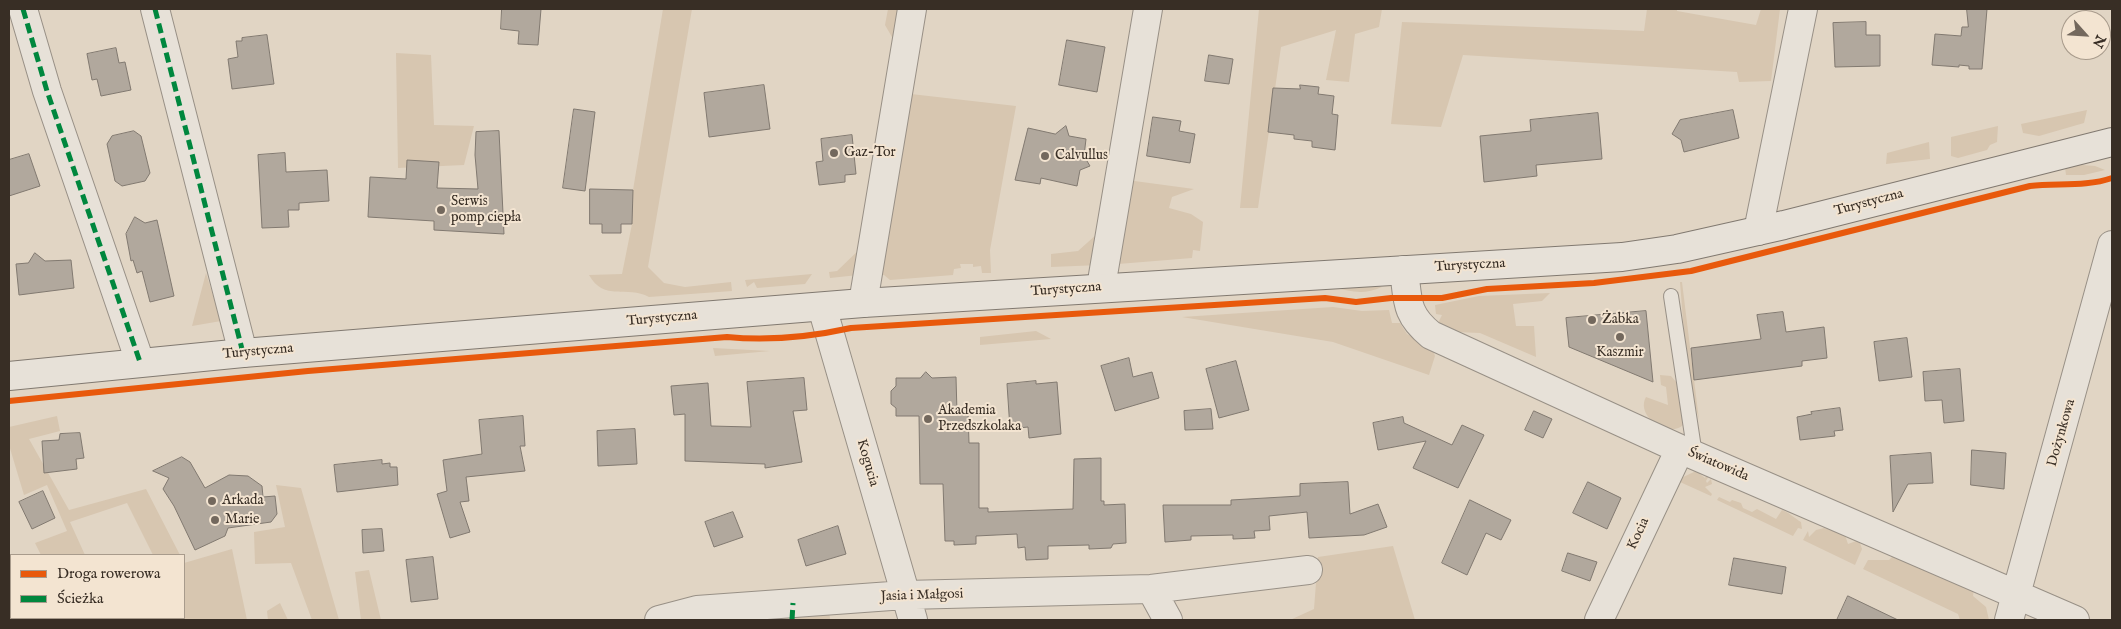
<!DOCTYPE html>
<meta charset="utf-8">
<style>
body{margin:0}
#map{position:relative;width:2121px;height:629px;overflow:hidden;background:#e1d5c4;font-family:"IM FELL English",serif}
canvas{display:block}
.frame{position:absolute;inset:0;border:10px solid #382e25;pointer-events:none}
.legend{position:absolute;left:10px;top:554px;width:175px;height:65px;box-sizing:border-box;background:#f3e4d1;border:1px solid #a89b8c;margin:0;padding:6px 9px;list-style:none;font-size:15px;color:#382e25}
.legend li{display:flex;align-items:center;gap:10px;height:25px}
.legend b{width:25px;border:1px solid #a89b8c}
.north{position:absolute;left:2061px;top:10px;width:50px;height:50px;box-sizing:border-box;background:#f3e4d1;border:1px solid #a89b8c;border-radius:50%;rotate:116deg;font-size:14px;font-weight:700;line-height:20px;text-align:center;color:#382e25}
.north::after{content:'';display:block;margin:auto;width:18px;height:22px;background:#73685d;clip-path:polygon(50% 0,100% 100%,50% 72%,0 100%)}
</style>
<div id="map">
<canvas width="2121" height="629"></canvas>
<div class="frame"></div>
<ul class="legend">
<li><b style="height:6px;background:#e8590c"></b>Droga rowerowa</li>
<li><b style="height:6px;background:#00873e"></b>Ścieżka</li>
</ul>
<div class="north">N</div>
</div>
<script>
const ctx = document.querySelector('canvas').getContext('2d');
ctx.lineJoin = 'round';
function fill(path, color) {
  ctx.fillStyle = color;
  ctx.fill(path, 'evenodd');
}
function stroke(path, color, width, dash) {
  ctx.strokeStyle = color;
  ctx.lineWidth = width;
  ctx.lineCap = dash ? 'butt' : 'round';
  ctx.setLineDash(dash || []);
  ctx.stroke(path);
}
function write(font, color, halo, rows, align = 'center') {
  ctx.font = font + ' "IM FELL English",serif';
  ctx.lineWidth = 4;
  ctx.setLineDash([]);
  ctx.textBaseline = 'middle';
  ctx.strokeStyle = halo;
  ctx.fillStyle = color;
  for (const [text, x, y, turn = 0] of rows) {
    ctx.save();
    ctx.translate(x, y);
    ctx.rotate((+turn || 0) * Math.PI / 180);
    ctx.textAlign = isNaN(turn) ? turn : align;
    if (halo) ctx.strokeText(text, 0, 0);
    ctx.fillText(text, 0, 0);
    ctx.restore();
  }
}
fill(new Path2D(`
 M663,9H692L648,267L664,283L685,287L731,282L732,291L649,297C627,285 604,302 589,275L622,274L632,224L633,190Z
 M888,9H897L901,28L866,261L858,275L830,278L829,272L837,271L863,246L896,44L885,25Z
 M1259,9H1382L1379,27L1355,34L1349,82L1326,80L1336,30L1281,47L1258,208H1240Z
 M1647,9H1677V11L1756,25L1761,9H1780L1771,81L1739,82L1737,72L1463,55L1441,127L1391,124L1402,22L1644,31Z
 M396,53L431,55L434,125L474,126L464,165L398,168Z
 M911,94L1016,106L990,250L991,273H982L981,266L973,267V264H960L961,268L954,269L953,275L890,280L884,275H877Z
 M2087,110L2084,123L2039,136L2023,133L2021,124Z
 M1115,120L1120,123L1100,265L1051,267V254L1078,251L1097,234Z
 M1998,126L1997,142L1990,145L1987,150L1958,158L1951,156V137Z
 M1929,142L1930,159L1886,164L1887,153Z
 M2082,165L2095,166L2105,170L2084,175H2066L2065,167Z
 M1127,180L1194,189L1172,197L1169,208L1191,214L1203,222L1200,251L1193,250L1192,258L1118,264Z
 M206,273L221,321L192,326Z
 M812,274L805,284L757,288L754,282L747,287L745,280Z
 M1680,282H1682L1699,420L1687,372Z
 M1374,285L1382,287C1364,295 1352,292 1333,287Z
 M1550,293L1542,301L1513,304L1516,326H1534L1536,357L1480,333L1456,332L1438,323L1442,315L1436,314L1435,305L1479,296Z
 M1333,307L1362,311L1389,310L1392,323H1400L1407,334L1432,347L1435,356L1429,375L1333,342L1182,317Z
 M1036,331L1051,339L980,345V337Z
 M713,348L770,351L715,356Z
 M1660,375L1671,376L1677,383L1684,421L1683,425C1668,439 1635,416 1646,397L1668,405L1666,387L1661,385Z
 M57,416L60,431L29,439L69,510L146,489L180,555H153L127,503L70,522L85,555H41L35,543L67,531L47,485L24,495L9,445V427Z
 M1696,471L1705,478L1708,473L1710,474L1706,481L1707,483L1711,479L1712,484L1705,487L1712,494L1711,496L1680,482L1673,498L1679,479Z
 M276,485L301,488L339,620H312L291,563L255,564L254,532L285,527Z
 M1719,497L1730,502L1732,500L1741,503L1743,508L1752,512L1757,509L1776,519L1782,510C1790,513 1794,518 1801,522L1802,529L1798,528L1793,536L1717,500Z
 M1824,528L1845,535L1848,544L1859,540L1862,549L1855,565L1803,540L1808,531L1809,537L1816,530Z
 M1393,546L1415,620H1290L1314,609L1318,557Z
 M232,549L247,620H185L184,563Z
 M1895,554L1974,589L1973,596L1986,607L1989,620H1960L1958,614L1863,569L1868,560H1889Z
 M369,570L381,620H361L355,572Z
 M280,603L288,620H268L267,611Z
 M829,608L830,619L683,620Z`), '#d7c6b0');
const building = new Path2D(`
 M502,9H541L538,45L518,44L519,31L501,29Z
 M1967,9H1987L1982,69H1969V66L1959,65V67L1932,65L1935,34L1961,36L1962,27H1968Z
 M1866,22V35H1880V66L1835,67L1833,23Z
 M267,35L274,84L232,89L228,59L238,57L236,41H242V38Z
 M1067,40L1105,47L1097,92L1059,85Z
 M116,48L119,63L125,62L131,90L101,96L97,79L92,80L87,54Z
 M1209,55L1233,59L1229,84L1205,81Z
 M764,85L770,129L709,137L704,93Z
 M1300,85L1319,87L1318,94L1334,96L1332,114L1338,115L1335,150L1312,147V141L1294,139V135L1268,132L1273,88L1300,89Z
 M574,109L595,112L585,191L563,188Z
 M1733,110L1739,138L1684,152L1681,140L1672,134L1680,120Z
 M1598,113L1602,159L1536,165L1537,176L1484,182L1480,136L1531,131L1530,120Z
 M1153,117L1181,121L1179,131L1195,134L1190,163L1147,156Z
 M1066,126L1069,136L1086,139L1084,156L1090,166L1080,170L1077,186L1041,178L1040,184L1015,180L1028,128L1055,134Z
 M134,131L141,136L150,173L145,181L122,186L115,181L107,144L112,136Z
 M499,131L504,234L434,230V221L368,217L370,177L406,179L407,160L439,162L437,188L478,189L475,155L476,132Z
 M852,135L856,174L845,175V182L819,185L816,162L823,161L821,139Z
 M285,153L286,172L327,170L329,201L299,203V210H288L289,227L262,228L258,155Z
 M29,154L40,186L9,196V160Z
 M590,189L633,190L632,224H621V233H602V224H590Z
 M135,217L145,223L157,220L174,296L150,302L142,271L137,273L133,260L131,261L126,234Z
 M35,253L45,261L71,260L74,288L19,295L16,264L28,263Z
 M1646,311L1653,382L1569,347L1566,318Z
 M1783,312L1786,332L1824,327L1827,358L1802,361V366L1694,380L1691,348L1761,339L1757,315Z
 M1907,338L1912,377L1879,381L1874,342Z
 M1129,358L1133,377L1152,372L1159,398L1115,411L1101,366Z
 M1236,361L1249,410L1219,418L1206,369Z
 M1960,369L1964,421L1944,423L1942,400L1925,401L1923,372Z
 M926,372L932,378L956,377L957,413H968L969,443H979V508H988V512L1073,509L1074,459L1101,458V501H1104V505L1125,504L1126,543L1113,544L1111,548L1089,549V545L1048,546V559L1026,560L1025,547L1018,548L1017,534L976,536V544L954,545V541H945L943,484H920L919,416H896V408L891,404V391L896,386V378H920Z
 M804,378L807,410L793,411L802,462L765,468V464L685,461V414L674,415L671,386L708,383L711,426L751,427L747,382Z
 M1036,381V384L1057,382L1061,434L1029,438L1028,427L1010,429L1007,384Z
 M1840,408L1843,430L1834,431L1835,436L1800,440L1797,417L1812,414L1811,412Z
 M1211,409L1213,429L1185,430L1184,411Z
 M1534,411L1552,419L1543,438L1525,430Z
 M523,416L525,446H520L525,471L466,477L469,501L460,502L470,532L450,538L437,494L447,491L443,460L482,454L479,420Z
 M1403,417L1404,423L1452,445L1462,425L1484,435L1458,488L1413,468L1426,441L1378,450L1373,423Z
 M635,429L637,464L598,466L597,431Z
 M80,433L84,458L76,459L77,469L44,473L42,441L59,440L60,434Z
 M1972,450L2006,453L2004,489L1971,485Z
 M1931,453L1933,483L1908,484L1893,512L1890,456Z
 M182,457L190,462L205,488L229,475L248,476L262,486L263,497L275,496L277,514L271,522L228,528L225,536L195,550L174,506L163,489L169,478L153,471Z
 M382,460V464L390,463V467H397L398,485L337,492L334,465Z
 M1348,482L1350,514L1378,504L1387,527L1364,535L1309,538L1307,512L1269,516L1270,530L1254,531L1255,538L1233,539V535L1191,536V540L1165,542L1163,505H1231V500L1300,496V484Z
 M1588,482L1621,498L1607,529L1573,513Z
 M43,491L55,518L32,529L19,502Z
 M1470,500L1511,520L1501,540L1486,533L1467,575L1442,563Z
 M733,512L743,537L714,547L705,522Z
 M838,526L846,554L806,566L798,540Z
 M382,529L384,551L363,553L362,530Z
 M1568,553L1597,562L1590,581L1562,571Z
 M433,557L438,599L411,602L406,560Z
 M1734,558L1786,567L1782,594L1729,585Z
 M1848,596L1898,620H1837Z`);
fill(building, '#b1a89d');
stroke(building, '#817970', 1);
const service = new Path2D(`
 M1671,296L1695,455`);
const minor = new Path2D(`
 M23,9L47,91L140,362
 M155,9L243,353
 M1758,231L1803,9
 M1404,270C1408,300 1405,314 1431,335L1680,449L2075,620
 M1101,287L1148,9
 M863,303L912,9
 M822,307L913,620
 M1151,589L1168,620
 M659,620L697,610L905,595L1151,589L1308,570
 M1599,620L1680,449
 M2009,620L2112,245`);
const secondary = new Path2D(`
 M9,376L243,353L863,303L1622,257L1677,249L1784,225L2112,142`);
stroke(service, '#989086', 16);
stroke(minor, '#989086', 30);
stroke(secondary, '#817970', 30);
stroke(service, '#e7e1d8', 14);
stroke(minor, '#e7e1d8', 28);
stroke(secondary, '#e7e1d8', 28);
stroke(new Path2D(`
 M23,9L47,91L140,362
 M155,9L243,353
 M792,620L793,603`), '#00873e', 5, [10, 5]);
stroke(new Path2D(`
 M9,401L308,371L727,337C769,341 810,337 851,328L1325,298L1356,302L1391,298H1442L1487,289L1594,283L1691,271L2030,186C2058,183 2086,187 2112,178`), '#e8590c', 6);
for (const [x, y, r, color] of [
 [834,153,5,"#73685d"],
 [1045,156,5,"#73685d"],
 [441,210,5,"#73685d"],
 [1592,320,5,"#73685d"],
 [1620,337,5,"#73685d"],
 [928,419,5,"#73685d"],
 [212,501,5,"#73685d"],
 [215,520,5,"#73685d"]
]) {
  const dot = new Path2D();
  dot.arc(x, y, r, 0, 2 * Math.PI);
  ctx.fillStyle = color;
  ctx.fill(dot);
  stroke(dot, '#f3e4d1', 2);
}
write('14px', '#382e25', '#f3e4d1', [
 ["Gaz-Tor",844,153],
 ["Calvullus",1055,156],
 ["Serwis",451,202],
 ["pomp ciepła",451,218],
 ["Żabka",1602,320],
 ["Kaszmir",1620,353,"center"],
 ["Akademia",938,411],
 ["Przedszkolaka",938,427],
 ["Arkada",222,501],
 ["Marie",225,520]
], 'left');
write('14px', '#382e25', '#f3e4d1', [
 ["Turystyczna",1869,203,-15],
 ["Turystyczna",1470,266,-3],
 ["Turystyczna",1066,290,-4],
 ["Turystyczna",662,319,-5],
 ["Turystyczna",258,352,-5],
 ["Dożynkowa",2062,433,-74],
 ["Kogucia",867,463,74],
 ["Światowida",1718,465,23],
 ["Kocia",1639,534,-65],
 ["Jasia i Małgosi",922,596,-2]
]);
</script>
